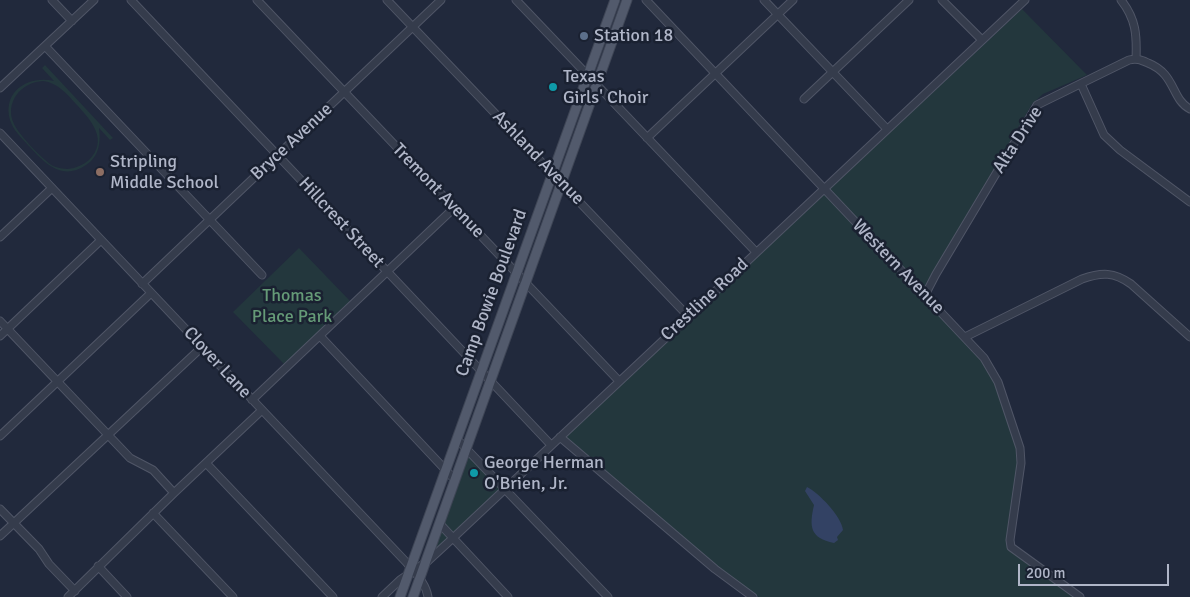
<!DOCTYPE html>
<style>
body{margin:0}
#map{position:relative;width:1190px;height:597px;overflow:hidden;background:#21293c;font-family:Signika,sans-serif}
canvas{display:block}
.scale{position:absolute;left:1018px;top:564px;width:151px;height:22px;box-sizing:border-box;border:2px solid #b0b6c8;border-top:0;padding-left:6px;font-size:15px;line-height:18px;white-space:nowrap;color:#b0b6c8;-webkit-text-stroke:4px #1a2131;paint-order:stroke}
</style>
<div id="map">
<canvas width="1190" height="597"></canvas>
<div class="scale">200 m</div>
</div>
<script>
const ctx = document.querySelector('canvas').getContext('2d');
ctx.lineJoin = 'round';
function fill(path, color) {
  ctx.fillStyle = color;
  ctx.fill(path, 'evenodd');
}
function stroke(path, color, width, dash) {
  ctx.strokeStyle = color;
  ctx.lineWidth = width;
  ctx.lineCap = dash ? 'butt' : 'round';
  ctx.setLineDash(dash || []);
  ctx.stroke(path);
}
function write(font, color, halo, rows, align = 'center') {
  ctx.font = font + ' Signika,sans-serif';
  ctx.lineWidth = 5;
  ctx.setLineDash([]);
  ctx.textBaseline = 'middle';
  ctx.strokeStyle = halo;
  ctx.fillStyle = color;
  for (const [text, x, y, turn = 0] of rows) {
    ctx.save();
    ctx.translate(x, y);
    ctx.rotate((+turn || 0) * Math.PI / 180);
    ctx.textAlign = isNaN(turn) ? turn : align;
    if (halo) ctx.strokeText(text, 0, 0);
    ctx.fillText(text, 0, 0);
    ctx.restore();
  }
}
fill(new Path2D(`
 M1022,9L1087,75L1043,94L1032,104L920,294L984,364L995,383L1017,446V465L1008,539L1009,548L1075,597H759L716,566L670,528L565,437Z
 M45,65L113,138L110,140L99,128C101,142 99,157 86,165C61,182 44,162 28,145C21,137 13,130 10,120C2,91 29,75 54,81L42,68ZM43,81C58,83 66,93 76,104C91,120 109,140 89,160C83,165 76,168 68,169C63,169 58,168 53,166C43,160 19,135 14,124C4,103 21,82 43,81Z
 M299,248L350,301L285,365L233,312Z
 M468,454L501,489L433,552Z`), '#23373d');
fill(new Path2D(`
 M807,487C818,492 842,517 843,530L837,537L838,540L834,543C810,538 809,527 814,505L805,491Z`), '#334264');
const minor = new Path2D(`
 M52,0L72,21
 M131,0L551,445
 M257,0L619,381
 M387,0L688,316
 M516,0L756,252
 M646,0L984,358L998,382L1020,448L1021,463L1010,540L1011,547L1080,597
 M764,0L887,129
 M942,0L982,40
 M1121,0C1136,19 1137,35 1136,59
 M45,46L262,275
 M1081,84L1104,135L1120,150L1190,202
 M0,88L94,0
 M804,99L909,0
 M0,133L406,562C415,573 426,583 428,597
 M647,138L793,0
 M0,237L52,188
 M142,284L441,0
 M925,295L936,274L1037,105L1129,60C1137,58 1141,60 1148,63C1176,74 1171,99 1190,109
 M0,321L130,458L153,470L174,493
 M0,336L101,240
 M320,336L455,480
 M965,337L1082,279C1102,272 1114,272 1131,284L1190,337
 M252,400L455,207
 M0,436L151,293
 M560,437L715,569L753,597
 M457,439L608,597
 M206,463L333,597
 M0,509L39,549L49,564L75,591
 M153,513L233,597
 M440,524L508,597
 M0,536L202,347
 M98,566L127,597
 M68,597L174,493L262,410
 M382,597L400,580L428,561L453,538L1025,0`);
const major = new Path2D(`
 M400,597L615,0
 M413,597L627,0`);
stroke(minor, '#505667', 9);
stroke(major, '#3e4555', 11);
stroke(minor, '#353c4c', 7);
stroke(major, '#525a6c', 9);
for (const [x, y, r, color] of [
 [584,36,5,"#5c6f8a"],
 [553,87,5,"#0f9aa8"],
 [100,172,5,"#8d6e63"],
 [474,473,5,"#0f9aa8"]
]) {
  const dot = new Path2D();
  dot.arc(x, y, r, 0, 2 * Math.PI);
  ctx.fillStyle = color;
  ctx.fill(dot);
  stroke(dot, '#1a2131', 2);
}
write('18px', '#b0b6c8', '#1a2131', [
 ["Station 18",594,36],
 ["Texas",563,77],
 ["Girls' Choir",563,98],
 ["Stripling",110,162],
 ["Middle School",110,183],
 ["George Herman",484,463],
 ["O'Brien, Jr.",484,484]
], 'left');
write('18px', '#b0b6c8', '#1a2131', [
 ["Alta Drive",1018,140,-57],
 ["Bryce Avenue",292,142,-43],
 ["Ashland Avenue",538,158,46],
 ["Tremont Avenue",438,191,46],
 ["Hillcrest Street",341,223,47],
 ["Western Avenue",898,267,46],
 ["Camp Bowie Boulevard",492,293,-70],
 ["Crestline Road",705,300,-43],
 ["Clover Lane",217,363,47]
]);
write('18px', '#659a77', '#1a2131', [
 ["Thomas",292,296],
 ["Place Park",292,317]
]);
</script>
